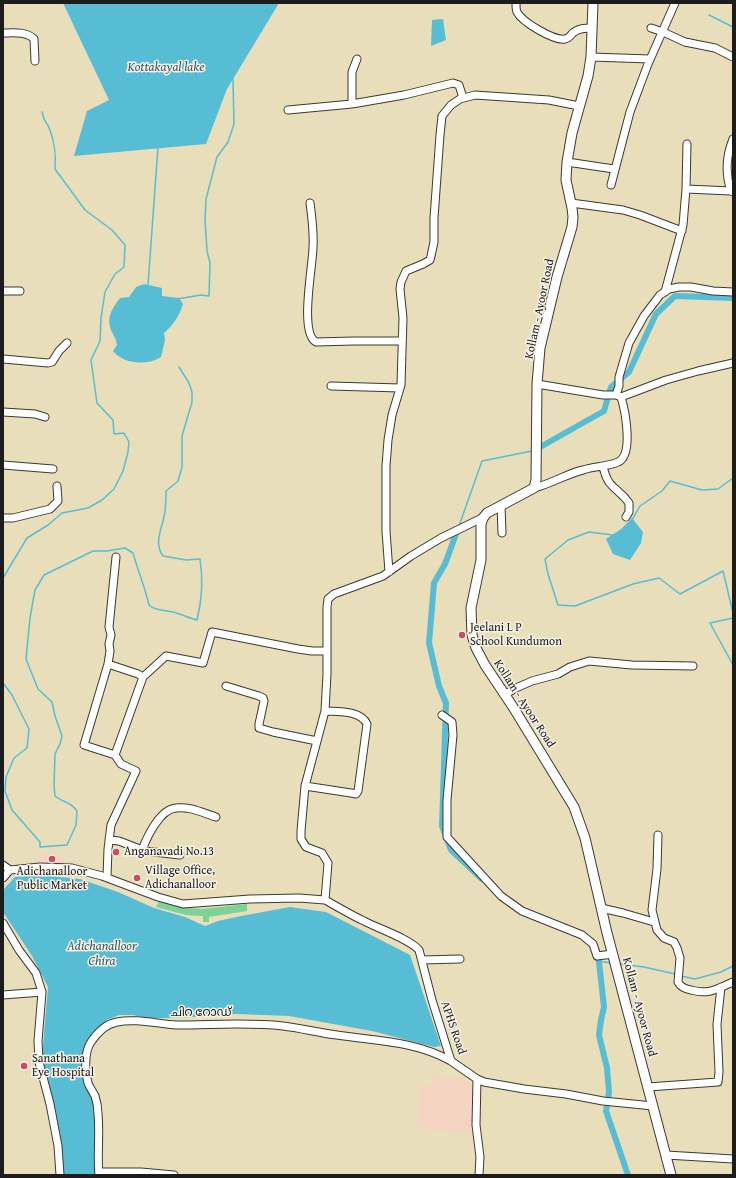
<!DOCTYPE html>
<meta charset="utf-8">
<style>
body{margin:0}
#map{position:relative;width:736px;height:1178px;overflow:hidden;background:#e8deb9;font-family:"Gentium Book Plus",serif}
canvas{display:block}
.frame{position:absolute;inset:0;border:4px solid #1c1c1c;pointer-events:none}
</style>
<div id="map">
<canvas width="736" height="1178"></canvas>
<div class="frame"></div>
</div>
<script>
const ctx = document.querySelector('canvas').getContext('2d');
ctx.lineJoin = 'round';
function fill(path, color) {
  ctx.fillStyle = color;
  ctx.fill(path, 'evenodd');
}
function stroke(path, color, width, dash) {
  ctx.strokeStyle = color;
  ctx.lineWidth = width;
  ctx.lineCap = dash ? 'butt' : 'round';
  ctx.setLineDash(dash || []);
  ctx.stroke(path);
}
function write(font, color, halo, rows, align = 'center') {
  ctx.font = font + ' "Gentium Book Plus","Noto Sans Malayalam",serif';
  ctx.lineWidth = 3;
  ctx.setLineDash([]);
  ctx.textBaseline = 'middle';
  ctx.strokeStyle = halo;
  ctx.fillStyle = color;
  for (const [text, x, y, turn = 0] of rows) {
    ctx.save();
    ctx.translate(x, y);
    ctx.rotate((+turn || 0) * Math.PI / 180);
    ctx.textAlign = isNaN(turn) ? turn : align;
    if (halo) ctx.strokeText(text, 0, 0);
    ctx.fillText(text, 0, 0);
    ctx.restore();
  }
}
fill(new Path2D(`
 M39,853L65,855L64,864L39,863Z
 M433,1077L463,1078L475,1087L473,1133L417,1128L421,1086H431Z`), '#f5d3c2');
fill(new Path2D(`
 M159,901L180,907L202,909L247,904V911L209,917V922H203V916L186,915L156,907Z`), '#7dd296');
fill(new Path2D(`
 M63,3H279L227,89L206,144L74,156L87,111L109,100Z
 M443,19L446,40L431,46L432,20Z
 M144,284L162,288V296L179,298L183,304C179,317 173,325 164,333L165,340L161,357C147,366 123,364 113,351L117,345C116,337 112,334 110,327C107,316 113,307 120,298L129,297L136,287Z
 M632,518L643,532L641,543L630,560L613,554L606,539L621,529Z
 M40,875L80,879L118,892L154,908L185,917L205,926L218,921L241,916L290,907L326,912L410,955L441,1046L434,1047L372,1031L289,1016L236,1014L177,1018H146L133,1015H119L107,1020L92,1037L85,1052L94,1101L99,1175H63L56,1117L42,1057L48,987L32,956L3,912L4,889L16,876Z`), '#57bdd5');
stroke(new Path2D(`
 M709,15L733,27
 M148,285L158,147
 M177,299L201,295L209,296L210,263L207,251L205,220L206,199L217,157L228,142L234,124L233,79
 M632,520L640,506L662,491L670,481L702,490L718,489L733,478
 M459,526L482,461L532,451
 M613,535L589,532L568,540L545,559L548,574L558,605L575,606L633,584L659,578L680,594L723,571L733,613
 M3,578L27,538L48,525L62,513L88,508L102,500L114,489L123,471L128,452L129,442L124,433L114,434L113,420L97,403L91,360L100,341L101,318L105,292L115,274L124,267L125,245L112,230L85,210L55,169C56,154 55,144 50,130C48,123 44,123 42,112
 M733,618L710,623L733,665
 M3,683L12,695L29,729L27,748L14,758L6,777L5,791L12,810L40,842V847L67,845L76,825L77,811C69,800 65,804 55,796L54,786L55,754L60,744L62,736L55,716L52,702L38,689L26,659L30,618L35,590L44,575L93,551H107L125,548L133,553C138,571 145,587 149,605C155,611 165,610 173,612C181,614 189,618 197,620C202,600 203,578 200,559L186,560L163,556C154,544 161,530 164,517C166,508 166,499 166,491L178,481L182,467V436L192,402V392L189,383L179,367
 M599,961L610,963
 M620,964L644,967L675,974
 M681,976L695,979L721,972L733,966`), '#57bdd5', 1.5);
stroke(new Path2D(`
 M542,446L604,411L611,387L629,372L656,314L675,296L733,298
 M456,534L445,564L434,583L429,643L439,686L446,703L442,826L451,850L482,879
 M598,953L604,1007L601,1020L599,1035L607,1068L609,1092L606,1111L628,1175`), '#57bdd5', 6);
const street = new Path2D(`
 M516,3C516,6 516,10 517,12C522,22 554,41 565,39C570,38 571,34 574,32C580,28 586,28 592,28
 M651,28L663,32L685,42L715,48L733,57
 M3,33C13,33 26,31 34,39L35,61
 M591,57L650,59
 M352,104V72L357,59
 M288,110L352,104L404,95L453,83L459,85L463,98
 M733,139C726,156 725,173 731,191L733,192
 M567,162L614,169
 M611,185L630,112L648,64L675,3
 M686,189L731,191
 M310,203C312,218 314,232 313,247C313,265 299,333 316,342L354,341H401
 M571,203L623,210L640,215L682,231
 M3,291H20
 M665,292L683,225L686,189L687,144
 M3,359L48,363L52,362L59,351L67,343
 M331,386L400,388
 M616,395L619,386V377L629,343L644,316L660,295L669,289L679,287H691L713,291L733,292
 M621,397L666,380L698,371L733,363
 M3,412L35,414L45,417
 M3,465L53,469
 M603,466C608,490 617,486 629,503V512L626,517
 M534,488C551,484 566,474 583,470C594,466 607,467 618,462C634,455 625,410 621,397L616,395H603L537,384
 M501,505L502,533
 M3,518H13L50,509L58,501L57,486
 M389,572L386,531V466L388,440L392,415L401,385L403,318L400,289L401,282L406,271L423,264L430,260L431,256L434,242V218L440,135L442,116L451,105L460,99L475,95L549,100L579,106
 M108,664L84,745L115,755
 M143,677L166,656L203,663L212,632L298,649L312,651H326
 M226,686L259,696L263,698L264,701L259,724V728L273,732L317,741
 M504,695L516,688L532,681L558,674L570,667L589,661L632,665L693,666
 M442,715L452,722L453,735L447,800V837L501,896L522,911L582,935L593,944L597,956L613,954
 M305,786L351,793L356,794L358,791L367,724C360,710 338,712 325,711
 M658,835L657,869L652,910L657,930L664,938L674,942L677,948L680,958L678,982C680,986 685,989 691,990C710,995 716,989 733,982
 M109,840L119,841L145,851L180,855
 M142,850C147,837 160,809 176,808C189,806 203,813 216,817
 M3,865L10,870
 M107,877L108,849L111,825L136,771L121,764L115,755L143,677L138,674L108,664L110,651L109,644L111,635L109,627L116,557
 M3,878L10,870L40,867L72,868L102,876L158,897L183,904L250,899L299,898L325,900L328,863L322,853L306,847L301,839V831L305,786L325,711L327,674V607L328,599L334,594L383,576L411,556L441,538L482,518
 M325,900C338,907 351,915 364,921C379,929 408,938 419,950L432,1000L451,1061L477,1079L484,1082L524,1089L566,1094L603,1101L653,1106
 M601,908L623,913L654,922
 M3,923L19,950L36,973L42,992L38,1041L39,1062L50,1104L58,1146L60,1175
 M422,960L460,959
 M3,995L42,992
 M477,1079L476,1125L480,1157L479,1175
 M648,1087L718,1082L719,1072L717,1024L721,987
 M666,1155L733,1159
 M99,1172H141L174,1175
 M99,1175C97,1155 100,1134 98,1114C98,1109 97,1102 95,1096C93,1092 90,1088 88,1083C85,1072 84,1052 91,1042C97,1033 105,1024 117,1022C136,1018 157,1024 177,1025C212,1025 248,1022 283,1026C301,1028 319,1033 337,1035C376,1041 416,1041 451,1061`);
const secondary = new Path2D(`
 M593,3L591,57L588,76L572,133L567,162L566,180L572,208L573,217L572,227L557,277L540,348L537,384L536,480L534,488L487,513L483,518L481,524V560L471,608L472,635L476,648L485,665L513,707L574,807L585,838L607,933L671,1175`);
stroke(street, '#3b3934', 9);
stroke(secondary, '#3b3934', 11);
stroke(street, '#fff', 7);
stroke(secondary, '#fff', 9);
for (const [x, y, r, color] of [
 [462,635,4,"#d1495b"],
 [116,852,4,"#d1495b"],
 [52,859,4,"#d1495b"],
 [137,878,4,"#d1495b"],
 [24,1066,4,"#d1495b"]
]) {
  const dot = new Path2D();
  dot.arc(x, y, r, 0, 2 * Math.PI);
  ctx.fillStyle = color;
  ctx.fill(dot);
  stroke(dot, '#f7f3e8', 1.5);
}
write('12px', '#1c1c1c', '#f7f3e8', [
 ["Kollam - Ayoor Road",540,309,-78],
 ["Kollam - Ayoor Road",524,704,57],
 ["Kollam - Ayoor Road",639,1007,75],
 ["ചിറ റോഡ്",201,1013],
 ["APHS Road",453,1028,71]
]);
write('12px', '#1c1c1c', '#f7f3e8', [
 ["Jeelani L P",470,628],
 ["School Kundumon",470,642],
 ["Anganavadi No.13",124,852],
 ["Village Office,",145,871],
 ["Adichanalloor",145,885],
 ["Adichanalloor",52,872,"center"],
 ["Public Market",52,886,"center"],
 ["Sanathana",32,1059],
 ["Eye Hospital",32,1073]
], 'left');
write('italic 13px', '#345c66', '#f7f3e8', [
 ["Kottakayal lake",166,68],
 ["Adichanalloor",102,947],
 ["Chira",102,962]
]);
</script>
